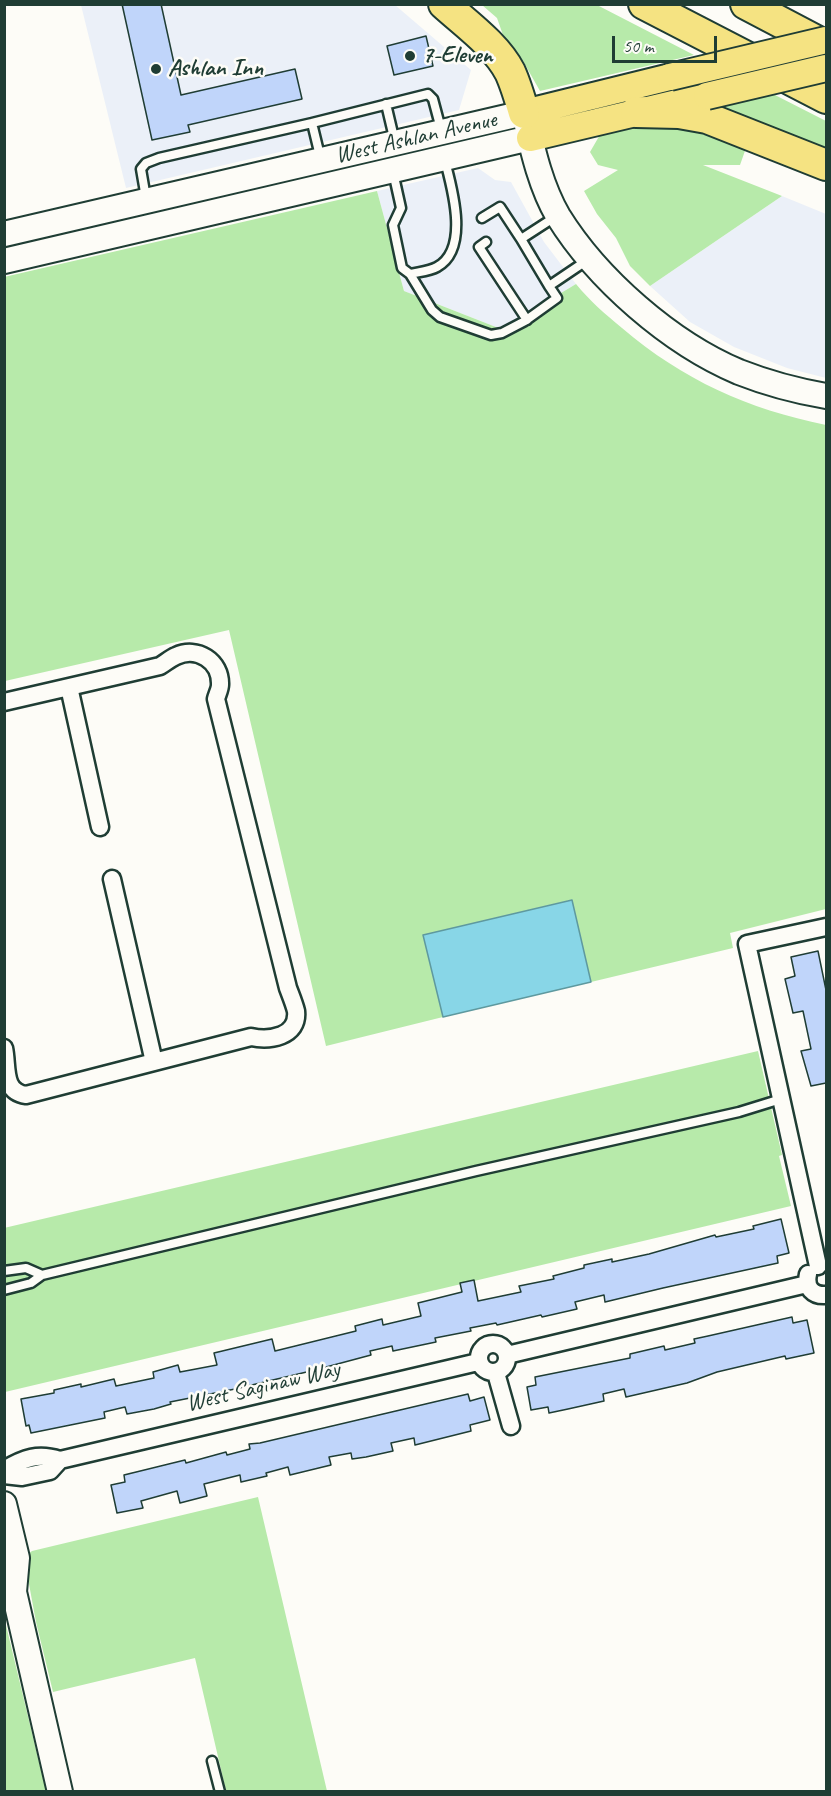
<!DOCTYPE html>
<style>
body{margin:0}
#map{position:relative;width:831px;height:1796px;overflow:hidden;background:#fdfcf7;font-family:Caveat,sans-serif}
canvas{display:block}
.frame{position:absolute;inset:0;border:6px solid #1f3d34;pointer-events:none}
.scale{position:absolute;left:612px;top:36px;width:105px;height:27px;box-sizing:border-box;border:3px solid #1f3d34;border-top:0;padding-left:8px;font-size:18px;line-height:21px;white-space:nowrap;color:#1f3d34;-webkit-text-stroke:4px #fdfcf7;paint-order:stroke}
</style>
<div id="map">
<canvas width="831" height="1796"></canvas>
<div class="frame"></div>
<div class="scale">50 m</div>
</div>
<script>
const ctx = document.querySelector('canvas').getContext('2d');
ctx.lineJoin = 'round';
function fill(path, color) {
  ctx.fillStyle = color;
  ctx.fill(path, 'evenodd');
}
function stroke(path, color, width, dash) {
  ctx.strokeStyle = color;
  ctx.lineWidth = width;
  ctx.lineCap = dash ? 'butt' : 'round';
  ctx.setLineDash(dash || []);
  ctx.stroke(path);
}
function write(font, color, halo, rows, align = 'center') {
  ctx.font = font + ' Caveat,sans-serif';
  ctx.lineWidth = 5;
  ctx.setLineDash([]);
  ctx.textBaseline = 'middle';
  ctx.strokeStyle = halo;
  ctx.fillStyle = color;
  for (const [text, x, y, turn = 0] of rows) {
    ctx.save();
    ctx.translate(x, y);
    ctx.rotate((+turn || 0) * Math.PI / 180);
    ctx.textAlign = isNaN(turn) ? turn : align;
    if (halo) ctx.strokeText(text, 0, 0);
    ctx.fillText(text, 0, 0);
    ctx.restore();
  }
}
fill(new Path2D(`
 M81,5H395L471,70L459,110L126,188Z
 M478,168L495,180L511,182L544,242L576,284L501,329L404,291L377,191Z
 M782,196L826,214V378L787,368L734,347L690,322L650,286Z`), '#ebf0f8');
fill(new Path2D(`
 M482,5H597L694,55L540,91L523,61L503,35L497,18Z
 M773,94L826,121V159L706,111Z
 M627,123L709,128L746,148L740,165H703L782,196L650,286L630,266L616,238L597,214L584,191L618,170L598,165L590,152L601,133Z
 M377,191L404,291L501,329L576,284C590,301 605,314 622,328C683,380 748,409 826,425V909L730,933L733,948L591,982L571,900L423,935L443,1017L326,1046L229,630L5,681L4,277Z
 M758,1051L782,1155L779,1156L791,1206L5,1392L4,1228Z
 M258,1497L327,1791H226L195,1658L53,1692L36,1622L24,1557L32,1551Z
 M5,1621L46,1791H5Z`), '#b7eaaa');
const water = new Path2D(`
 M572,900L591,982L443,1017L423,935Z`);
fill(water, '#88d6e7');
stroke(water, '#5e999f', 1.5);
const building = new Path2D(`
 M122,4H161L181,95L295,69L302,99L188,125L190,132L152,140Z
 M426,36L433,66L394,75L387,46Z
 M818,951L826,990V1083L811,1086L801,1051L811,1049L803,1011L793,1013L785,979L795,976L791,957Z
 M781,1219L789,1253L777,1256L778,1263L663,1288L605,1302L604,1295L575,1302L577,1309L542,1317L541,1315L497,1325L496,1323L470,1328L471,1331L435,1338L436,1342L393,1351L392,1346L370,1351L371,1355L315,1370L235,1389L170,1402L171,1404L154,1409L127,1414L125,1407L104,1412L105,1418L31,1433L29,1425L26,1426L21,1399L54,1393V1390L81,1384V1387L114,1379L116,1386L154,1378L153,1372L178,1365L180,1372L217,1365L214,1353L272,1339L275,1351L356,1331L355,1326L382,1319L383,1325L421,1316L418,1303L462,1292L460,1283L474,1280L478,1301L521,1292L519,1286L554,1279L553,1276L584,1268V1265L612,1259V1262L649,1254L715,1235L716,1237L754,1229L753,1226Z
 M792,1317L793,1323L807,1320L814,1353L786,1359L785,1356L717,1372L687,1383L626,1397L624,1389L603,1394L604,1401L568,1409L549,1413L548,1407L531,1410L527,1387L536,1385L535,1377L630,1358V1354L664,1346L665,1350L695,1343L694,1339L708,1336Z
 M468,1394L470,1401L484,1397L490,1420L470,1425L471,1431L415,1445L414,1438L391,1443L393,1451L366,1457L352,1459L351,1453L329,1457L331,1465L290,1475L288,1467L266,1473L267,1476L241,1482L240,1475L204,1484L207,1496L180,1503L177,1491L141,1501L143,1508L117,1513L111,1485L125,1482L124,1475L185,1460L186,1463L226,1452L227,1455L250,1449L249,1444L260,1443Z`);
fill(building, '#c0d5fa');
stroke(building, '#1f3d34', 1.5);
const lane = new Path2D(`
 M386,104L395,142
 M312,123L428,94L433,99L441,129
 M393,172L401,208L393,225L402,268L410,274C418,272 430,271 437,267C470,249 452,188 445,161
 M146,198L141,169L146,163L159,158L312,123L321,160
 M555,217L521,239L549,286L589,259
 M482,218L500,207L521,239
 M486,242L479,247L527,320
 M410,274L432,310L440,317L491,335L502,333L525,321L557,298L549,286
 M4,1271L26,1268L42,1275
 M4,1290L31,1283L42,1275L476,1171L739,1112L781,1099
 M212,1761L220,1792`);
const street = new Path2D(`
 M69,687L100,827
 M4,702L160,666C165,663 171,658 176,656C197,646 221,661 220,685C220,689 217,695 216,699L288,988C291,996 294,1003 296,1011C299,1037 269,1041 251,1037L26,1095C2,1092 8,1066 4,1048
 M112,879L154,1062
 M818,1266L747,944L826,927
 M808,1274C805,1288 813,1296 826,1295
 M479 1358a14 14 0 1 1 28 0a14 14 0 1 1-28 0Z
 M507,1355L807,1284
 M496,1373L511,1426
 M4,1470C24,1458 38,1453 60,1460L478,1362
 M4,1475L22,1477L50,1471L60,1460`);
const secondary = new Path2D(`
 M4,234L524,113C532,147 540,185 558,216C597,279 670,343 739,372C767,383 797,391 826,396
 M4,261L530,138
 M4,1504L17,1558L14,1592
 M4,1576L14,1592L60,1792`);
const primary = new Path2D(`
 M524,113L670,77
 M530,138L707,96`);
const highway = new Path2D(`
 M444,4C466,24 496,45 510,72C516,85 520,99 524,113
 M644,4L826,98
 M746,4L826,46
 M636,112L679,113L707,118L826,165`);
stroke(lane, '#1f3d34', 13);
stroke(street, '#1f3d34', 21);
stroke(secondary, '#1f3d34', 28);
stroke(primary, '#1f3d34', 30);
stroke(highway, '#1f3d34', 34);
stroke(lane, '#fdfcf7', 8);
stroke(street, '#fdfcf7', 16);
stroke(secondary, '#fdfcf7', 24);
stroke(primary, '#f5e382', 26);
stroke(highway, '#f5e382', 30);
const primaryBridge = new Path2D(`
 M670,77L826,40
 M707,96L826,68`);
stroke(primaryBridge, '#1f3d34', 30, []);
stroke(primaryBridge, '#f5e382', 26);
for (const [x, y, r, color] of [
 [410,56,6,"#1f3d34"],
 [156,69,6,"#1f3d34"]
]) {
  const dot = new Path2D();
  dot.arc(x, y, r, 0, 2 * Math.PI);
  ctx.fillStyle = color;
  ctx.fill(dot);
  stroke(dot, '#fdfcf7', 2);
}
write('bold 24px', '#1f3d34', '#fdfcf7', [
 ["7-Eleven",422,56],
 ["Ashlan Inn",168,69]
], 'left');
write('24px', '#1f3d34', '#fdfcf7', [
 ["West Ashlan Avenue",416,138,-13],
 ["West Saginaw Way",263,1387,-13]
]);
</script>
